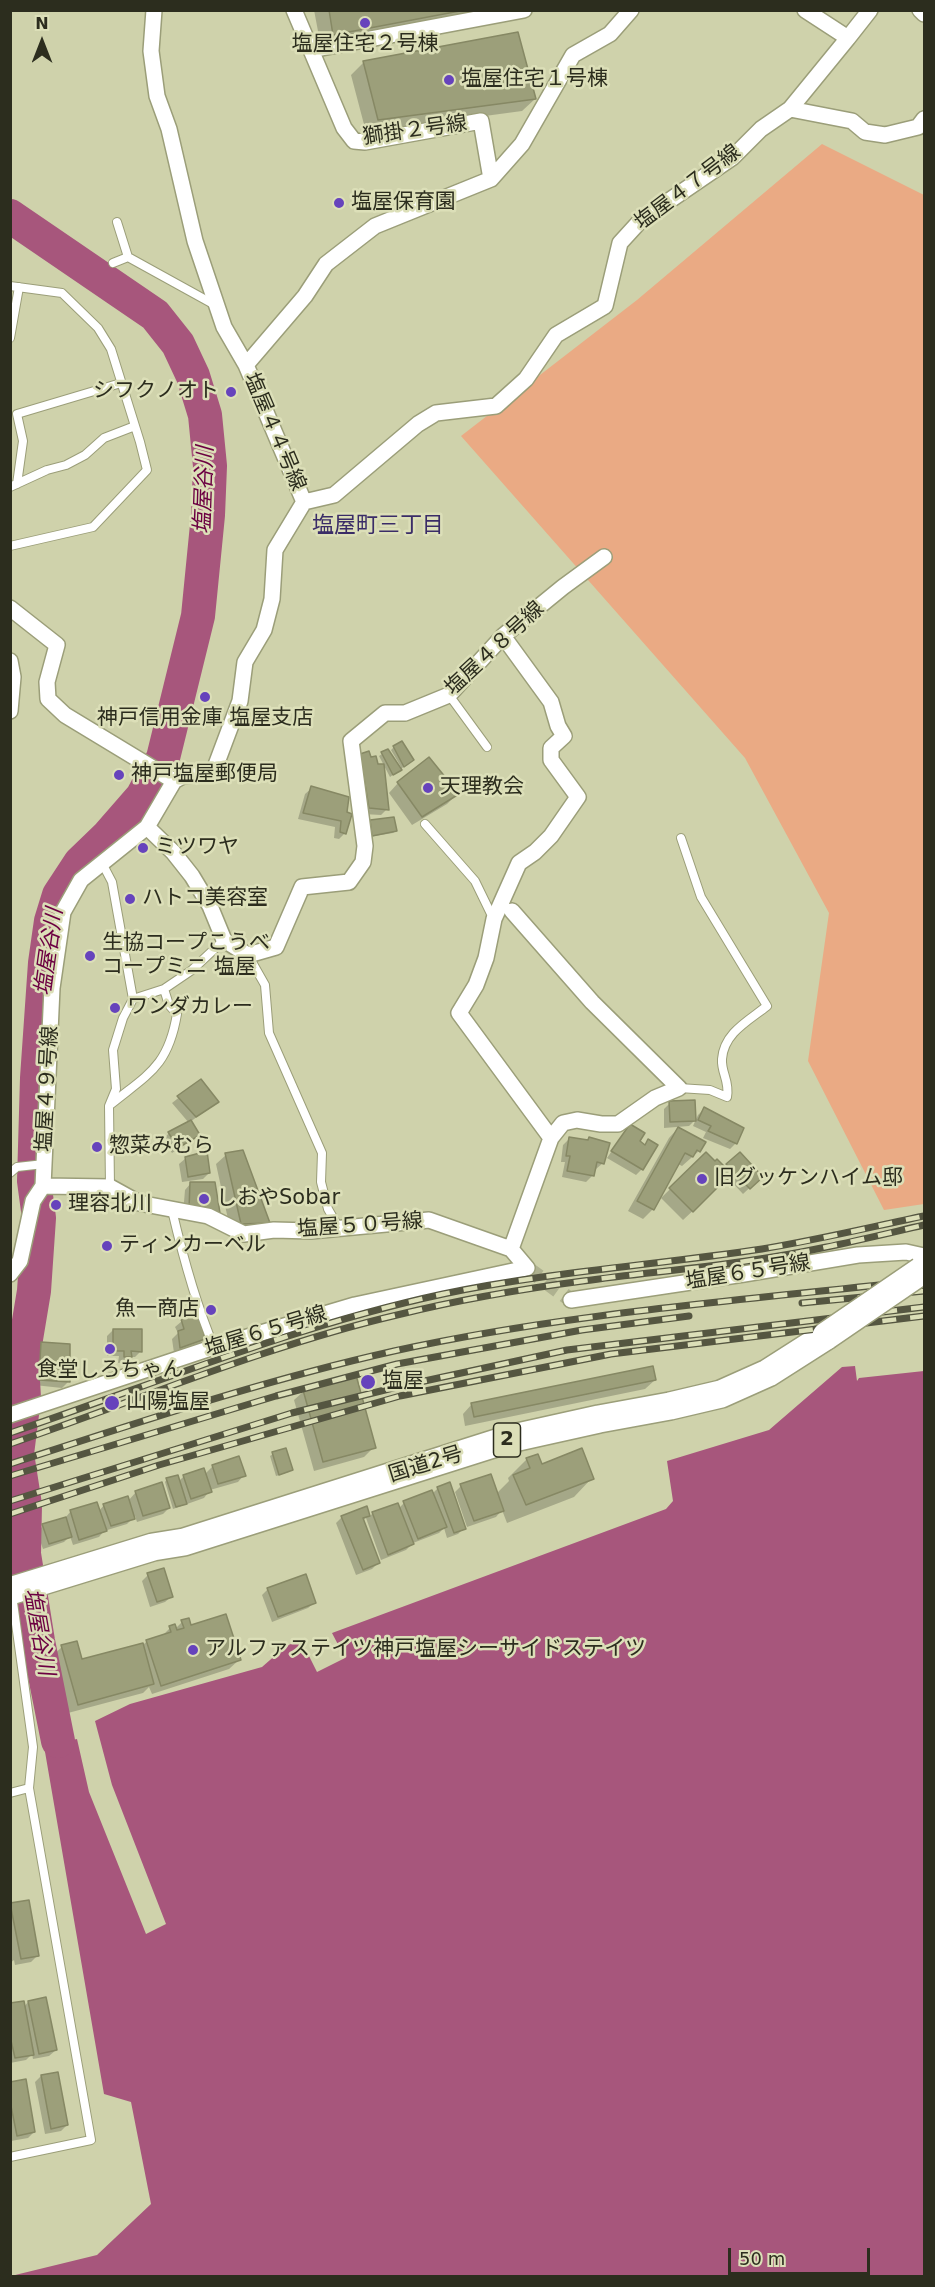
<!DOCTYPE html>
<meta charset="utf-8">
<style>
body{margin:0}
#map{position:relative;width:935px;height:2287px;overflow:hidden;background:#cfd2ab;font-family:"DejaVu Sans",sans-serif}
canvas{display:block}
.frame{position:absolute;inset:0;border:12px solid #2c2d1e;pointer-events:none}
.north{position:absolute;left:12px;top:12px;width:60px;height:60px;-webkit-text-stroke:4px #dcdfb8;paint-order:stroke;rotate:0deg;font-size:16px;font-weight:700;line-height:24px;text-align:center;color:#2c2d1e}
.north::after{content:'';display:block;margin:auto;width:21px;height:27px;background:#2c2d1e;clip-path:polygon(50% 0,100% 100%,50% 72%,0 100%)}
.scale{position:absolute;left:728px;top:2248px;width:142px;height:27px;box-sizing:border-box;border:3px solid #2c2d1e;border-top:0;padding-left:8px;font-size:18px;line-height:21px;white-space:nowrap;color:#2c2d1e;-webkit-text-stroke:4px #dcdfb8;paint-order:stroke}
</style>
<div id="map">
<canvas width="935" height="2287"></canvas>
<div class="frame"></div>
<div class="north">N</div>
<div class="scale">50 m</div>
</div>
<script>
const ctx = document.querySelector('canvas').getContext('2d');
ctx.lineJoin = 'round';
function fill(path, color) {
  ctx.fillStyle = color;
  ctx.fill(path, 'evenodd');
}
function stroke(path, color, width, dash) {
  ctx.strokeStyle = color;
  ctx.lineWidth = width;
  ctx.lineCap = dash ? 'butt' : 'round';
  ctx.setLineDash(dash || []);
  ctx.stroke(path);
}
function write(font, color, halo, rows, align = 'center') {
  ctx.font = font + ' "DejaVu Sans","Noto Sans JP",sans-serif';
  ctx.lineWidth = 5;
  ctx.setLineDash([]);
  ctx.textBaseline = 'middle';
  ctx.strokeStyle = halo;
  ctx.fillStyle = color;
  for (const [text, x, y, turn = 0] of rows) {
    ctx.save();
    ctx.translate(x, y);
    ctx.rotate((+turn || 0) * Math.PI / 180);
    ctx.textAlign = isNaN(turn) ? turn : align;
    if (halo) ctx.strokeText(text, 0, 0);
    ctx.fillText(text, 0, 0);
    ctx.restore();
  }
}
fill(new Path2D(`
 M822,144L924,195V1204L884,1210L808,1061L829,913L745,758L461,436L637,300Z`), '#eaaa84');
fill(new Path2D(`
 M855,1366L857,1381L859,1378L924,1371V2276H11L97,2255L151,2204L131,2102L104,2094L44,1746L77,1739L89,1792L146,1934L166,1924L112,1785L95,1721L130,1704L262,1667L286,1646L301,1640L317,1672L345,1658L332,1633L666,1509L673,1501L667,1461L769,1430L842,1367Z`), '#a7567c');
fill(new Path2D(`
 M314,10H511L321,47Z
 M517,34L535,99L522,111L366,132L351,75L363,63Z
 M394,747L410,762L390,777L379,756L387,751L399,768L401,767L391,750Z
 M361,755L387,809L381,815L363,814Z
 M398,783L457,794L447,804L412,825L389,793Z
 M312,788L345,813V833L339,839L334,838L335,827L298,819L305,794Z
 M371,822L396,831L393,833L369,837L368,825Z
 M200,1081L217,1102L190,1122L198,1135L172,1153L163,1140L169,1133L189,1123L172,1103Z
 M670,1103L695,1120L689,1126L664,1128V1109Z
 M704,1109L736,1143L730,1149L703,1138L706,1132L693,1126L698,1115Z
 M678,1128L699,1151L682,1166L678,1164L653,1209L643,1219L628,1211L669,1138Z
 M625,1132L644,1146L649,1141L642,1169L636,1175L607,1158Z
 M569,1139L603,1163L596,1169L594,1168L592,1176L586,1182L562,1177L565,1162H561L563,1145Z
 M706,1154L724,1168L740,1154L761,1177L743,1194L728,1178L683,1220L661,1198Z
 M226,1155L268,1223L259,1232L231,1233L216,1164Z
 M186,1158L209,1173L203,1179L182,1182L179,1164Z
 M191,1183H214L183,1214L185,1190Z
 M182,1321L204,1339L198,1345L174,1353L172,1339L178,1333L175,1327Z
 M113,1330L141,1351L135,1357H129L124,1362L118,1363L119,1356H107V1336Z
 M42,1344L69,1381L62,1388L34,1385L36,1350Z
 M655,1380L645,1389L465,1426L463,1414L472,1404Z
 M304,1391L374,1447L364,1457L314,1471L294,1400Z
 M273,1454L291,1470L289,1472L276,1476L270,1456Z
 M537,1455L541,1466L592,1478L574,1497L507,1523L502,1510L496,1517L467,1527L455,1492L461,1486L496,1494L509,1481L508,1478L526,1460Z
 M213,1466L244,1475L238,1482L210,1490L204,1498L173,1509L165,1482L167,1479L178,1482L184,1476L205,1474Z
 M438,1488L464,1528L458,1534L447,1538L444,1528L439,1533L413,1543L406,1550L381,1560L366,1518L362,1521L378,1563L372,1569L356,1575L336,1523L342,1517L366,1508L369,1517L372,1514L397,1505L399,1508L404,1503L432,1494Z
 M136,1492L169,1508L163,1514L137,1522L135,1516L127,1524L104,1531L99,1537L73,1545L70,1536L64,1542L43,1549L37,1532L43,1526L65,1518L71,1511H99L104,1505L128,1501Z
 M148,1575L172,1596L165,1602L150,1607L142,1581Z
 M268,1589L315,1602L308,1608L272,1622L262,1595Z
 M182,1622L239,1660L229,1669L152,1694L149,1687L143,1693L68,1713L52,1656L62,1647L81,1661L142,1646L147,1641L161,1637L170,1628L175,1629Z
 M10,1905L37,1956L31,1962L15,1965L14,1960L10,1963Z
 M28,2002L56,2050L49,2056L33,2059L32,2054L26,2060L10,2063V2005L24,2007Z
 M41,2076L67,2125L61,2131L45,2134L35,2082Z
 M10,2083L34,2132L28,2138L11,2141Z`), '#0003');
stroke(new Path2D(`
 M10,216L155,315L178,344L193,376L205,415L210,466L208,515L198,616L163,758L142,797L108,836L80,863L59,895L51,921L45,963L37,1078L34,1181L39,1218L34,1291L22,1363L24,1398L17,1454L25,1505L24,1554L38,1641L58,1741`), '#a7567c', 34);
const building = new Path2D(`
 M329,10H465L333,35Z
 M518,32L536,99L378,120L363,61Z
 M402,741L414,760L404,767L393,746Z
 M388,749L402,770L393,775L381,752Z
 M369,751L371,757L376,756L378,764H384L389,810L369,808L360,754Z
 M429,757L459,794L422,817L397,782Z
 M311,786L349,797L347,812L352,814L346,834L340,832L341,821L303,813Z
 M394,817L397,831L372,836L370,820Z
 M201,1079L219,1102L196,1117L177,1096Z
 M695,1100L696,1121L670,1122L669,1101Z
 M704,1107L744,1128L737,1144L708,1131L711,1126L698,1120Z
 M191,1120L200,1135L178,1148L168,1132Z
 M630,1124L645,1133L640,1141L645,1145L648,1139L658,1145L643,1170L611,1151Z
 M678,1127L706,1142L700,1152L697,1150L693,1157L685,1153L654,1210L637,1201Z
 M569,1137L588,1140L589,1137L610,1143L604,1164L597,1162L594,1176L567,1171L570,1156H566Z
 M243,1150L270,1223L241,1224L225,1153Z
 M207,1151L210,1173L188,1177L185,1157Z
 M706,1152L715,1161L717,1159L733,1175L723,1185L721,1184L693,1212L669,1188Z
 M740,1152L763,1177L750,1189L726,1164Z
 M190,1182H215L220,1213L189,1209Z
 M200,1315L205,1339L180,1348L178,1331L184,1329L181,1319Z
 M113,1329H142V1352L131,1351L132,1357H124V1351H113Z
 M41,1342L70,1344V1382L39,1380Z
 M653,1366L656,1380L474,1417L471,1403Z
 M356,1375L376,1448L323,1462L303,1390Z
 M286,1448L293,1470L279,1475L272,1452Z
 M582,1448L594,1479L526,1505L513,1475L530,1468L526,1458L538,1454L542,1464Z
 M239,1456L246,1476L218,1484L212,1465Z
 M204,1468L212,1492L191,1499L183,1475Z
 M491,1474L504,1511L474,1521L460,1484Z
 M178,1475L187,1504L176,1507L166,1478Z
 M162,1482L170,1508L143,1516L135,1491Z
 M450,1482L466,1529L454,1533L437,1487Z
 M432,1490L447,1527L418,1539L403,1501Z
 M128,1496L135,1519L111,1526L103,1504Z
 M97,1502L107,1531L79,1540L70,1510Z
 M398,1503L414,1544L388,1555L372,1512Z
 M367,1506L370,1516L363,1518L380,1563L363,1570L341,1516Z
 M66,1517L72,1537L49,1544L42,1524Z
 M164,1568L173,1597L157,1602L147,1573Z
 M306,1574L316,1603L278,1617L267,1588Z
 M226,1614L241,1660L161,1686L146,1640L171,1632L169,1626L175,1624L177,1630L184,1628L181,1620L189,1618L191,1625Z
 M77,1641L82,1659L143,1643L154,1684L78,1705L61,1645Z
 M29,1900L39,1956L21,1959L10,1903Z
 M46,1997L57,2050L39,2054L28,2001Z
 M24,2001L34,2055L15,2058L10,2036V2003Z
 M58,2072L68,2125L51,2129L41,2075Z
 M26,2079L35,2132L17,2136L10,2101V2082Z`);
fill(building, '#9c9f7a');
stroke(building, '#868864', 1.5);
stroke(new Path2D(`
 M527,1268L571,1300`), '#aeb18f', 15, [15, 8]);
const lane = new Path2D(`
 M117,222L128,257L215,305
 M113,263L128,257
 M10,286L62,293L98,328L111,349L140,442L147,470L93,527L10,546
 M10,338L19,287
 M17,484L23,441L17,414L121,383
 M10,487L47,470L66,465L85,455L104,438L135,426
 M449,695L487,747
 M425,824L475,881L493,918
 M102,863L112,882L133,999
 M248,955L265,985L269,1033L322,1153L321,1182L328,1209L339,1228
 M679,1088L710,1090L727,1097C730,1081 721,1073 722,1059C724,1033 748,1021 767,1006L701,897L681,838
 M110,1105C148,1074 168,1067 177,1014L169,1005L164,989L192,970L224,940
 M10,1173L17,1167L44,1164
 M110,1187L109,1106L116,1089L113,1050L123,1018L133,999L164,989
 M172,1210C183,1257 195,1302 214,1347
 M10,1793L29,1788L33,1747L12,1595
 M10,2157L91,2140L29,1788`);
const street = new Path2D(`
 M294,10L311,50L524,10
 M920,10L924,14
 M848,38L870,10
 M311,50L344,128L354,141L365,142L481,121L491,179
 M790,109L852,121L865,132L885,135L918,127L924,119
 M246,365L305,296L326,264L375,226L491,179L522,144L573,55L610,34L631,10
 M304,502L334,495L418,424L436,413L496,406L526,379L556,335L605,306L620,243L641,220L733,157L761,129L790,109L848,38L805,10
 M10,608L57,645L47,682L48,699L65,715L174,781
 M503,636L551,702L558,726L564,736L551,748V760L578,797L551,836L535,852L519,863L494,919L486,958L476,985L459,1013L551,1138
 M10,661L13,677L10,711
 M147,827L173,852L192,876L210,906L224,940L248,955L276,947L302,887L349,882L363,862L365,846L351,741L385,713H405L449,695L503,636L563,587L604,557
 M43,1186L52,988L63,912L81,880L147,827L174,781L183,776L213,773L240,701L245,662L264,630L272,599L275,550L304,502L246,365L224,327L195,241L169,129L157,96L151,51L154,10
 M511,1249L551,1138L563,1123L577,1120L601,1124H618L655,1098L679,1088L592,1002L512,911
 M10,1274L20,1261L33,1201L43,1186
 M571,1300L744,1274L858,1255L906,1252L924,1256
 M10,1415L214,1347L355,1305L527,1268L511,1249L429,1220L311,1231L274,1230L244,1234L208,1216L139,1203L110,1187L43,1186`);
const highway = new Path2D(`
 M10,1591L153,1547L184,1542L509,1439L599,1419L670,1406L721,1394L768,1373L826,1336`);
stroke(lane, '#9b9e79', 10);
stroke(street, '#9b9e79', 18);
stroke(highway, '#9b9e79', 30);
stroke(lane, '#fff', 8);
stroke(street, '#fff', 15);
stroke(highway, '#fff', 27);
const rail = new Path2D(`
 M802,1303L924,1291
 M10,1433C154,1384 294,1326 443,1294C548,1272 656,1265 762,1249C817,1240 871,1227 924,1216
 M10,1444C139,1400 265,1346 397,1315C458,1300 521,1289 583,1281C640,1273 696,1269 753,1260C811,1252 867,1238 924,1225
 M10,1464C137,1423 264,1380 394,1351C567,1313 748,1300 924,1280
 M10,1476L276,1396L397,1364L582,1330L689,1316
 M10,1501L292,1413L397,1387L567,1350L924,1307
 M10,1514L159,1465L400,1396L611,1354L924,1316`);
stroke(rail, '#555641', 7);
stroke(rail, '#dcdfb8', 4.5, [14]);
const highwayBridge = new Path2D(`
 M826,1336L921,1271`);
stroke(highwayBridge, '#9b9e79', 30, []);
stroke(highwayBridge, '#fff', 27);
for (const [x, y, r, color] of [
 [365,23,6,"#6643bc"],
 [449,80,6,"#6643bc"],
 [339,203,6,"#6643bc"],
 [231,392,6,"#6643bc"],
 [205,697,6,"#6643bc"],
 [119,775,6,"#6643bc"],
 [428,788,6,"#6643bc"],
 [143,848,6,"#6643bc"],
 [130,899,6,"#6643bc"],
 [90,956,6,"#6643bc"],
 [115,1008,6,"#6643bc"],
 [97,1147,6,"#6643bc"],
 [702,1179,6,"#6643bc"],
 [204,1199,6,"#6643bc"],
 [56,1205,6,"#6643bc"],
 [107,1246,6,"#6643bc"],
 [211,1310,6,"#6643bc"],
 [110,1349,6,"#6643bc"],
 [368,1382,8,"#6643bc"],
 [112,1403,8,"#6643bc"],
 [193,1650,6,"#6643bc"]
]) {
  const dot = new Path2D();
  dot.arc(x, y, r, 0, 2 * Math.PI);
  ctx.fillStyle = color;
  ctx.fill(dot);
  stroke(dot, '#dcdfb8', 2);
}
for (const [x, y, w] of [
 [507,1440,27]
]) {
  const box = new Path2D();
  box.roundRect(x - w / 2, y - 17, w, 34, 4.5);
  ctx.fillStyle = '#dcdfb8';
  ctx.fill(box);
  stroke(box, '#2c2d1e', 1.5);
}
write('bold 20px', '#2c2d1e', null, [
 ["2",507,1440]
]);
write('21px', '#2c2d1e', '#dcdfb8', [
 ["塩屋住宅２号棟",365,45,"center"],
 ["塩屋住宅１号棟",461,80],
 ["塩屋保育園",351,203],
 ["シフクノオト",219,392,"right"],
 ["神戸信用金庫 塩屋支店",205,719,"center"],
 ["神戸塩屋郵便局",131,775],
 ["天理教会",440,788],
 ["ミツワヤ",155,848],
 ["ハトコ美容室",142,899],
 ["生協コープこうべ",102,944],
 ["コープミニ 塩屋",102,968],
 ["ワンダカレー",127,1008],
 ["惣菜みむら",109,1147],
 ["旧グッケンハイム邸",714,1179],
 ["しおやSobar",216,1199],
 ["理容北川",68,1205],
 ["ティンカーベル",119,1246],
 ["魚一商店",199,1310,"right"],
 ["食堂しろちゃん",110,1371,"center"],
 ["塩屋",382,1382],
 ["山陽塩屋",126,1403],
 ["アルファステイツ神戸塩屋シーサイドステイツ",205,1650]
], 'left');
write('21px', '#2c2d1e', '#dcdfb8', [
 ["獅掛２号線",415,131,-8],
 ["塩屋４７号線",688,188,-37],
 ["塩屋４４号線",274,432,67],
 ["塩屋４８号線",495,649,-43],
 ["塩屋４９号線",48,1089,-87],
 ["塩屋５０号線",360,1226,-4],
 ["塩屋６５号線",748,1273,-9],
 ["塩屋６５号線",266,1332,-17],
 ["国道2号",426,1465,-17]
]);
write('italic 22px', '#6c0042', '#dcdfb8', [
 ["塩屋谷川",205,490,-88],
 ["塩屋谷川",50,952,-82],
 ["塩屋谷川",38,1632,80]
]);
write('22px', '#3a2c67', '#dcdfb8', [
 ["塩屋町三丁目",378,526]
]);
</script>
